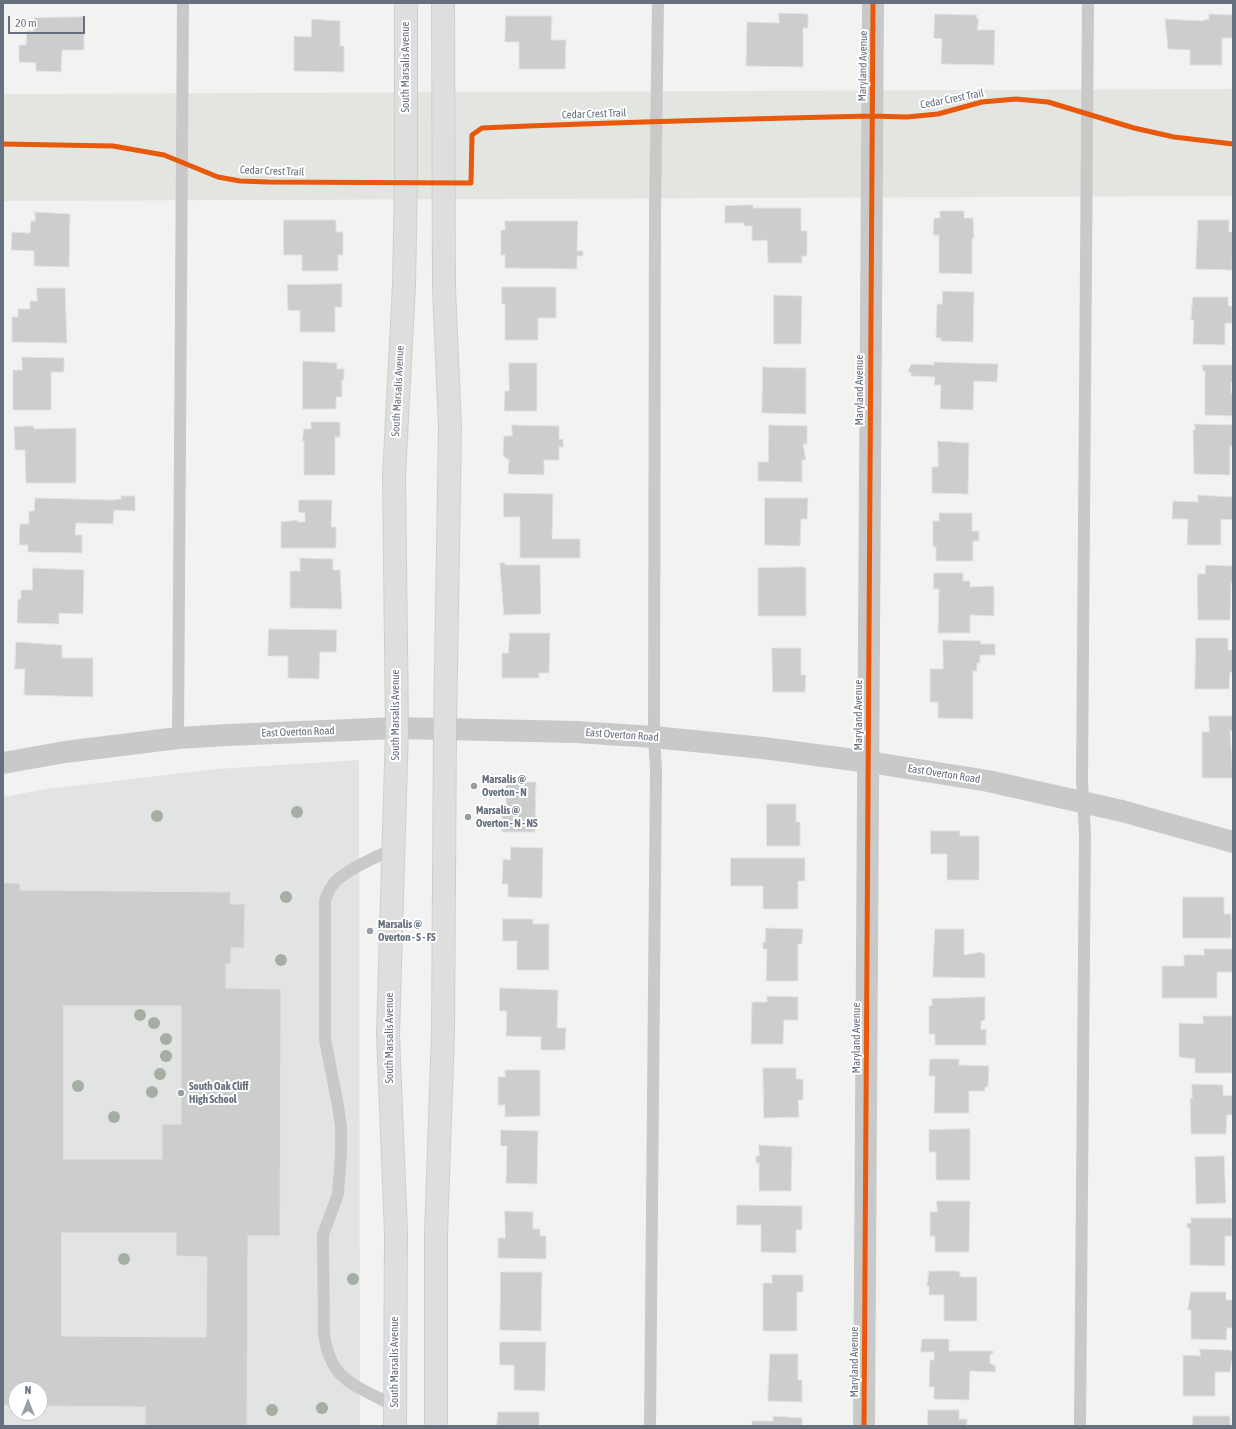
<!DOCTYPE html>
<style>
body{margin:0}
#map{position:relative;width:1236px;height:1429px;overflow:hidden;background:#f2f3f1;font-family:"Asap Condensed",sans-serif}
canvas{display:block}
.frame{position:absolute;inset:0;border:4px solid #66707e;pointer-events:none}
.north{position:absolute;left:8px;top:1381px;width:40px;height:40px;box-sizing:border-box;background:#fff;border:1px solid #c2c6cb;border-radius:50%;rotate:0deg;font-size:11px;font-weight:700;line-height:16px;text-align:center;color:#66707e}
.north::after{content:'';display:block;margin:auto;width:14px;height:18px;background:#979ea6;clip-path:polygon(50% 0,100% 100%,50% 72%,0 100%)}
.scale{position:absolute;left:8px;top:16px;width:77px;height:18px;box-sizing:border-box;border:2px solid #66707e;border-top:0;padding-left:5px;font-size:12px;line-height:14px;white-space:nowrap;color:#66707e;-webkit-text-stroke:3px #fff;paint-order:stroke}
</style>
<div id="map">
<canvas width="1236" height="1429"></canvas>
<div class="frame"></div>
<div class="north">N</div>
<div class="scale">20 m</div>
</div>
<script>
const ctx = document.querySelector('canvas').getContext('2d');
ctx.lineJoin = 'round';
function fill(path, color) {
  ctx.fillStyle = color;
  ctx.fill(path, 'evenodd');
}
function stroke(path, color, width, dash) {
  ctx.strokeStyle = color;
  ctx.lineWidth = width;
  ctx.lineCap = dash ? 'butt' : 'round';
  ctx.setLineDash(dash || []);
  ctx.stroke(path);
}
function write(font, color, halo, rows, align = 'center') {
  ctx.font = font + ' "Asap Condensed",sans-serif';
  ctx.lineWidth = 4;
  ctx.setLineDash([]);
  ctx.textBaseline = 'middle';
  ctx.strokeStyle = halo;
  ctx.fillStyle = color;
  for (const [text, x, y, turn = 0] of rows) {
    ctx.save();
    ctx.translate(x, y);
    ctx.rotate((+turn || 0) * Math.PI / 180);
    ctx.textAlign = isNaN(turn) ? turn : align;
    if (halo) ctx.strokeText(text, 0, 0);
    ctx.fillText(text, 0, 0);
    ctx.restore();
  }
}
fill(new Path2D(`
 M359,760L360,1426H3V797L46,789L217,769ZM16,1389H40V1413H16Z`), '#e2e4e4');
fill(new Path2D(`
 M1233,89V196L3,201V94Z`), '#e2e5e0');
const building = new Path2D(`
 M779,13L808,14V28H803V67L746,66L747,22L779,23Z
 M935,14L977,15V19H979L977,30H995L994,65L941,64L942,39L934,38Z
 M1209,14L1233,15V38H1222V65H1190V50L1168,49L1165,19L1202,21L1209,19Z
 M506,16H552L551,40H566L565,69H519V42H505Z
 M84,17V50H62L61,72L36,71V63L19,62V45H26L27,31H34V18Z
 M312,19L340,21V46H344V72L294,71V36L311,37Z
 M753,205V208H801V231H807V256H802V263H768L767,240L752,241V226H744V223H725V206Z
 M940,211H964V218H973L974,238H972V274L939,273V235H933L934,218H940Z
 M35,212L70,214L69,267L34,266V251L11,250L12,232L30,233L31,221H35Z
 M284,220H336V232H343V255H338V271H302V255H284Z
 M1198,220H1229V232H1233L1232,270L1196,269Z
 M505,221H578L577,251H583V256H577V269L505,268V255H501V230H505Z
 M342,284V307H335V332H300V311L288,310L287,285Z
 M502,287H556V318H538V340H505V304H502Z
 M37,288H65L67,343L12,342V317H18V309H30V301H37Z
 M943,291L974,292L973,342L940,341L941,338H936L937,304H942Z
 M774,295L802,296L801,344H774Z
 M1193,297H1228V306H1232V323H1225V345L1193,344L1194,320H1191Z
 M22,357L64,358V372H51V410H13V370H22Z
 M303,361L337,363V369H344V380H342V397H336V409H303Z
 M934,362L998,364L997,382L974,381L973,410L940,409L941,385H934L935,377L911,376V372H908L911,364L934,365Z
 M509,363H537V411H504L505,391H509Z
 M1203,365H1232L1233,382H1231V393H1233V416L1205,415V371H1203Z
 M763,367L806,368V414L762,413Z
 M311,422H340V437H335V475H304V441H302L304,429H311Z
 M1195,424L1233,425V446H1230V475L1194,474L1193,430H1195Z
 M512,425L559,426V439H563V447H559V460H544V475L508,474L509,460L503,456L504,436H512Z
 M769,425L807,426V444H803L806,460H802V482L758,481V462H768Z
 M33,426L34,429L76,428V483H26L25,450H15L14,427Z
 M938,441L969,443L968,494L932,493V467H938Z
 M504,493L553,494L552,539H580V558H520V517H504Z
 M1198,495L1233,497V520L1221,519V545H1187L1188,519H1172L1173,501L1198,502Z
 M121,496H135V511L114,510L113,524L76,523L75,535H82V553L28,552V545H19L20,524H29V511H34L35,498L113,500L121,499Z
 M765,498H808L807,519H801L800,546L765,545Z
 M299,500H332L331,527H336V548H281V522L297,520V522H305V513L299,512Z
 M939,513H972V531H979V541H973V561H936V547H933V521H939Z
 M300,558L333,559V570H340L342,609L290,608V571H300Z
 M500,563H505V565H540L541,614L504,615Z
 M1206,565L1233,566V583H1231L1230,620H1198L1197,580L1198,574H1205Z
 M804,567L806,569V616H758V568Z
 M33,568L84,570L83,614L59,613V624L17,623L18,599H21V590H32Z
 M934,573H963V581H970V587L994,586V616L970,615V633H938L939,589H934Z
 M269,629L337,630L336,652H320L319,679L288,678V656H268Z
 M510,633H550L549,673H539V678H502V653H508Z
 M1196,638H1228V650H1233V672H1230L1229,689H1195Z
 M943,640L981,641L980,644H995V655H980V663H977V671H973V719L938,718V702H930V669H943Z
 M16,642L62,645V658H93V697L24,695L25,669H15Z
 M772,648H801V675H806L805,692H773Z
 M1209,716H1233V731H1230L1233,778H1202V732H1209Z
 M506,782H536L535,832H502V807H506Z
 M767,804H796V822H800V846H767Z
 M931,831H960V836H979V880H947V854H931Z
 M511,847L543,848L542,898L508,897V884H502L503,859L510,860Z
 M731,858H805V881H798V909H763V886H731Z
 M3,883H20V890L231,892L230,904H245L244,948H231V964H226V988L281,989L280,1236H248L247,1426H145V1407L40,1406V1389H16V1406L3,1405ZM64,1006H181V1124H162V1159H64ZM62,1233H176V1256L207,1257L206,1337L62,1336Z
 M1183,897H1224V914H1231V938H1183Z
 M503,919H533V924H549V970H517V941H503Z
 M766,928L803,929L802,944H798V981H766L767,949H763V942H765Z
 M935,929H964V955L981,952L985,955V978L933,977Z
 M1204,949H1233V972H1217V998H1162V966H1184V955H1204Z
 M500,988L558,990L557,1028H566L565,1050H541V1037L506,1036L507,1011H500Z
 M767,996L798,997V1020H784L783,1044H751L752,1002H767Z
 M985,997V1020L981,1021V1030L986,1029V1045H935V1034H929V1006H932V999Z
 M1203,1016H1232V1073H1195V1059L1179,1057V1023L1203,1024Z
 M930,1059H959V1065L989,1066L988,1087H985V1091H969V1113H934L935,1076H929Z
 M763,1068H796V1079H803V1100H798L799,1117L764,1118Z
 M505,1070H540V1116L505,1117V1105H498V1077H505Z
 M1192,1084L1223,1085V1095L1233,1096V1115H1227L1226,1134H1191L1190,1098H1192Z
 M970,1129V1180H936V1152H929V1130Z
 M501,1130L538,1131L537,1184L506,1183L507,1146H501Z
 M759,1145L792,1147L791,1191H759V1163H756V1156H759Z
 M1224,1156L1226,1203L1196,1204L1195,1157Z
 M937,1201H970L969,1252H935V1236H930V1212H937Z
 M737,1205L802,1206V1230H796V1253L761,1252V1225H737Z
 M505,1211L533,1212V1229H540V1236H546V1259L498,1258V1238H505Z
 M1191,1218H1232V1236H1225V1266L1190,1265V1228H1187V1223H1191Z
 M929,1271H956L960,1272V1277H977V1321H944V1295H929V1286H927Z
 M501,1272H542L541,1331L500,1330Z
 M772,1275H803V1292H797V1331H763V1283H772Z
 M1191,1292H1226V1300H1233V1328H1227L1226,1340L1191,1339V1310H1188Z
 M922,1339H949V1351H993V1354H990V1363L996,1366L995,1372L970,1371L969,1400L934,1399V1387H929L930,1360H934V1352H921Z
 M500,1342H546L545,1391L514,1390V1365H500Z
 M1200,1349L1230,1350L1233,1353L1230,1372H1215V1396H1183V1355L1200,1356Z
 M770,1354H798V1380H802V1402L768,1401Z
 M928,1410H959V1419H967V1426H928Z
 M498,1412H539V1426H497Z
 M773,1416L802,1418V1426H752V1421H773Z
 M1193,1416H1230V1426H1193Z`);
fill(building, '#cccdcd');
stroke(building, '#e2e2e1', 1);
const secondary = new Path2D(`
 M395,1426L396,1233L388,1034L397,728L394,476L404,285L406,182V3
 M436,1426V1234L443,1032L445,729L450,427L444,288L443,3`);
stroke(secondary, '#cecfcf', 24);
stroke(new Path2D(`
 M178,738L183,3
 M393,849C378,856 340,872 332,886C329,890 327,896 325,900V1039L338,1106L341,1127V1153L338,1194L323,1235L324,1335C332,1385 357,1384 395,1407
 M650,1426L656,769L654,737L655,214L658,3
 M1080,1426L1085,834L1082,780L1088,3`), '#c9c9ca', 12);
stroke(new Path2D(`
 M864,1426L873,3`), '#c9c9ca', 22);
stroke(new Path2D(`
 M3,763L65,752L178,738L228,735L397,728L576,732L654,737L763,748L869,762L988,781L1122,811L1233,842`), '#c9c9ca', 22);
stroke(secondary, '#dedede', 22);
stroke(new Path2D(`
 M3,144L113,146L164,155L218,177L240,181L268,182L471,183L472,135L482,128C612,122 742,119 872,116L907,117L938,114L982,102L1016,99L1048,102L1134,128L1174,137L1233,144
 M864,1426L873,3`), '#e8590c', 5);
ctx.fillStyle = '#a4aea3';
for (const [x, y] of [
 [297,812],
 [157,816],
 [286,897],
 [281,960],
 [140,1015],
 [154,1023],
 [166,1039],
 [166,1056],
 [160,1074],
 [78,1086],
 [152,1092],
 [114,1117],
 [124,1259],
 [353,1279],
 [322,1408],
 [272,1410]
]) {
  ctx.beginPath();
  ctx.arc(x, y, 6, 0, 2 * Math.PI);
  ctx.fill();
}
for (const [x, y, r, color] of [
 [474,786,4,"#979ea6"],
 [468,817,4,"#979ea6"],
 [370,931,4,"#979ea6"],
 [181,1093,4,"#979ea6"]
]) {
  const dot = new Path2D();
  dot.arc(x, y, r, 0, 2 * Math.PI);
  ctx.fillStyle = color;
  ctx.fill(dot);
  stroke(dot, '#fff', 1.5);
}
write('11px', '#66707e', '#fff', [
 ["Maryland Avenue",863,66,-89],
 ["South Marsalis Avenue",406,67,-90],
 ["Cedar Crest Trail",952,99,-11],
 ["Cedar Crest Trail",594,114,-2],
 ["Cedar Crest Trail",272,171,2],
 ["Maryland Avenue",860,390,-90],
 ["South Marsalis Avenue",398,391,-87],
 ["South Marsalis Avenue",396,715,-90],
 ["Maryland Avenue",859,715,-90],
 ["East Overton Road",298,732,-2],
 ["East Overton Road",622,735,4],
 ["East Overton Road",944,774,9],
 ["South Marsalis Avenue",390,1038,-90],
 ["Maryland Avenue",857,1038,-90],
 ["South Marsalis Avenue",395,1362,-90],
 ["Maryland Avenue",855,1362,-90]
]);
write('bold 11px', '#66707e', '#fff', [
 ["Marsalis @",482,780],
 ["Overton - N",482,793],
 ["Marsalis @",476,811],
 ["Overton - N - NS",476,824],
 ["Marsalis @",378,925],
 ["Overton - S - FS",378,938],
 ["South Oak Cliff",189,1087],
 ["High School",189,1100]
], 'left');
</script>
